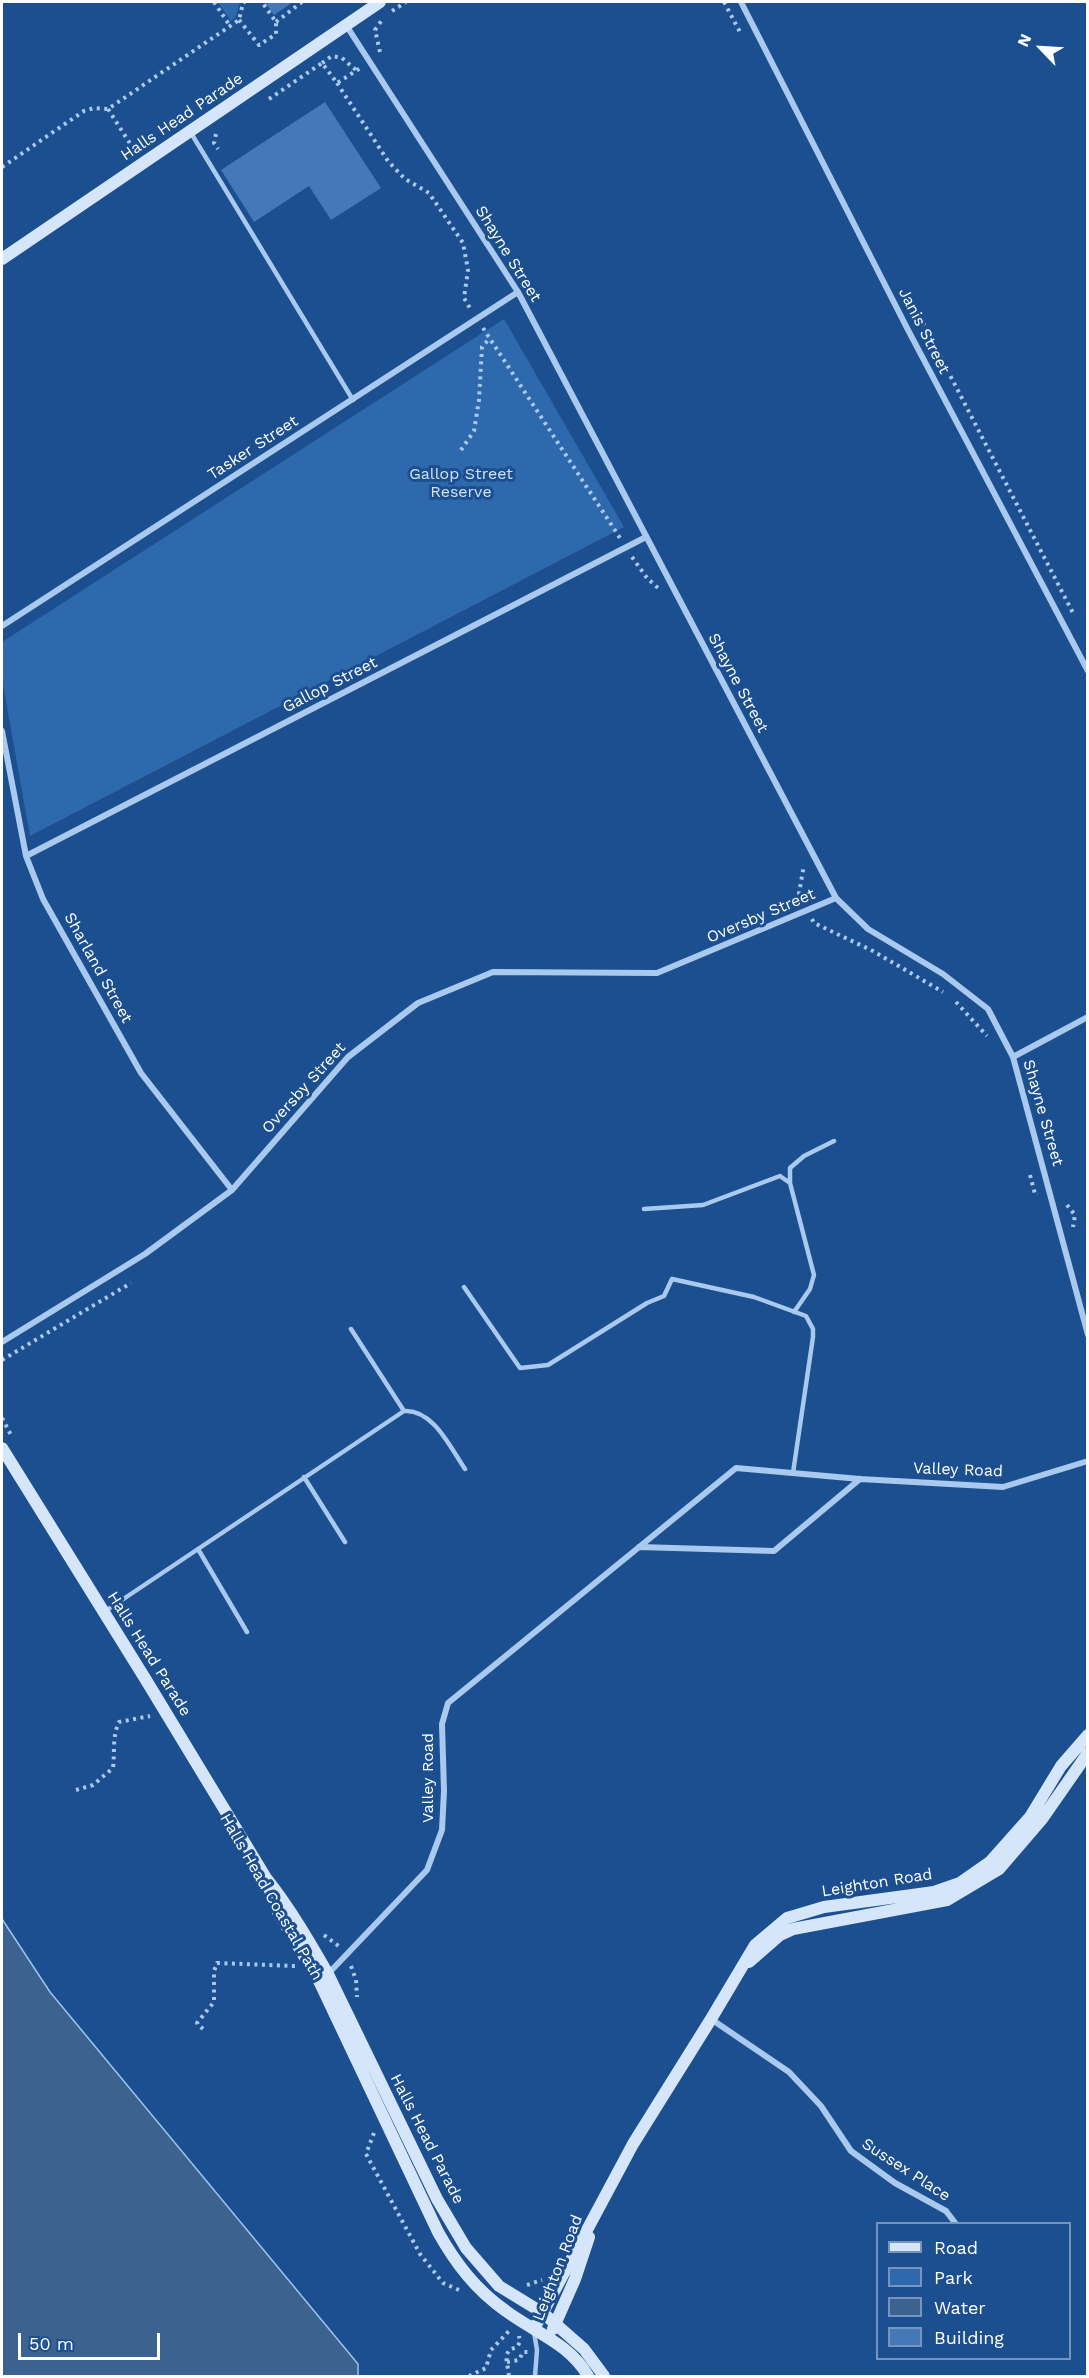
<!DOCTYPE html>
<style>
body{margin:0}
#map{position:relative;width:1089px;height:2378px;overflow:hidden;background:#1b4f8f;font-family:"Work Sans",sans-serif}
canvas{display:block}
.frame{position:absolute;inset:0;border:3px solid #fff;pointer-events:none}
.legend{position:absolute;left:876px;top:2222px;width:195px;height:138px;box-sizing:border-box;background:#1b4f8f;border:2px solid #7695bc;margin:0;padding:8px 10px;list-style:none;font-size:18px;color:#fff}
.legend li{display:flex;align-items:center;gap:12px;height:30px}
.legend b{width:30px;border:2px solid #7695bc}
.north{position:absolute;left:1011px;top:18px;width:60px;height:60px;-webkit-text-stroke:4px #1b4f8f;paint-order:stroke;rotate:295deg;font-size:16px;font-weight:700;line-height:24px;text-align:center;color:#fff}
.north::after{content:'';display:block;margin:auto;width:21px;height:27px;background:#fff;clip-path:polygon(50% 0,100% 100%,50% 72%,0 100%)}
.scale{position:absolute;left:18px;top:2333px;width:142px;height:27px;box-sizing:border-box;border:3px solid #fff;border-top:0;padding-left:8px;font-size:18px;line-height:21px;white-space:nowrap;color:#fff;-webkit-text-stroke:4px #1b4f8f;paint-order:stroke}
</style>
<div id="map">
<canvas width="1089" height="2378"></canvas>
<div class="frame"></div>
<ul class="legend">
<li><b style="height:8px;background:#d6e6fa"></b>Road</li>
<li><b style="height:16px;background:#2e69ad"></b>Park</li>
<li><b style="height:16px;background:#3c6290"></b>Water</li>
<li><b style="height:16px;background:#4478b7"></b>Building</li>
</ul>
<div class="north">N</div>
<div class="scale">50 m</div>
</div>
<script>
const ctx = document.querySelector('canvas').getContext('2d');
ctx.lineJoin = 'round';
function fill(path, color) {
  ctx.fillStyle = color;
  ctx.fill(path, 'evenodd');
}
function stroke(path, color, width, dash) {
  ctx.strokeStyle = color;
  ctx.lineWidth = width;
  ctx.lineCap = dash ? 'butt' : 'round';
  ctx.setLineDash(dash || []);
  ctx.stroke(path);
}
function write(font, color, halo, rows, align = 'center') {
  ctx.font = font + ' "Work Sans",sans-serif';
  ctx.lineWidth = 6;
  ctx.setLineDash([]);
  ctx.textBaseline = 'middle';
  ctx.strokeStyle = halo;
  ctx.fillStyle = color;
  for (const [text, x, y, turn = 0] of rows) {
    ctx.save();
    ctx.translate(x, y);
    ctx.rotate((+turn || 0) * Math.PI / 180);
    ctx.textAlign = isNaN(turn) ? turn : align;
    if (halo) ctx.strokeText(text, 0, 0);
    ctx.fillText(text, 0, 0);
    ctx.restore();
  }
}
fill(new Path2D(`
 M218,2H240L236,16L231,21Z
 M504,319L624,527L30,836L2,679V642Z`), '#2e69ad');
const water = new Path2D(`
 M2,1919L50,1992L358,2364V2376H2Z`);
fill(water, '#3c6290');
stroke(water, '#9cc4f0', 1.5);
fill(new Path2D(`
 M265,2H293L274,15Z
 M325,102L381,188L331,220L309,186L254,222L221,170Z`), '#4478b7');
stroke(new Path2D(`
 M214,2L230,26
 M724,2L740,32
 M392,11L406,2
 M239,20L259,45L276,34V22L262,2
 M276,22L302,2
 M380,52L375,30L382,20
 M322,63L332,56L342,58L356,70
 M337,83L388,161L405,179L429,193L463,243L468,270L464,298L471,310
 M269,99L322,63L337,83L362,67
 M108,109L136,153
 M216,134L214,143L218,149
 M2,167L84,111L94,108L108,109L239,20L243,3L245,2
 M917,323L922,321L1073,613
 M483,328L620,538
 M461,450L474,431L479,400L482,347L490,338
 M632,557L647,578L658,588
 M803,901L799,893L804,865
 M812,919L814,923L873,951L943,992
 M956,1002L987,1036
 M1030,1175L1035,1194H1038
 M1067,1205L1075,1215L1073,1227
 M2,1360L131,1283
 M2,1418L12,1437
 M76,1790L93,1785L113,1768C115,1751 112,1737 119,1722L150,1716
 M324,1935L340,1947
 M351,1966L356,1980L357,1997
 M203,2029L197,2023L214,2002V1971L217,1963L295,1966
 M374,2133L366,2154L420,2254L443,2283L459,2290
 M527,2285L542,2280
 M507,2362L519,2360L523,2352H528
 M469,2376L486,2368L491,2350L510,2330
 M509,2376L506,2356L509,2350L517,2347L520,2342L519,2336`), '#a9c9ee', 4, [3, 4.5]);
stroke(new Path2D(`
 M191,133L353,400
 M790,1183V1168L804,1156L834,1141
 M644,1209L703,1205L780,1176L790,1183L814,1275L810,1289L794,1312
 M464,1287L520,1368L548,1365L647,1303L664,1296L672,1279L754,1297L806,1316L813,1329V1337L793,1473
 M351,1329L404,1411
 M304,1477L345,1542
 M198,1549L247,1632
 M104,1612L404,1411C433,1409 450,1447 465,1469
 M534,2332L537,2350L535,2376`), '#a9c9ee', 4.5);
stroke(new Path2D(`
 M741,2L907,328L1088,671
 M346,25L518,292L836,898L868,929L943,974L988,1009L1013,1057L1088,1335
 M2,626L518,292
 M2,731L26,856L43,899L141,1073L232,1190
 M26,856L646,537
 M1013,1057L1088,1017
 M2,1342L145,1254L232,1190L348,1057L418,1003L493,972L657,973L836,898
 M639,1547L774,1551L860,1479
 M327,1975L427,1870L442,1830L444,1791L442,1724L448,1703L736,1468L860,1479L1003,1487L1088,1461
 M711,2019L789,2072L821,2106L851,2151L895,2183L946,2211L956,2224`), '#a9c9ee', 6);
stroke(new Path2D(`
 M2,259L380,2
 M2,1448L146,1680L266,1878C290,1908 309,1941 328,1974L437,2199L466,2248L499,2286L543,2313L584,2349L604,2376
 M269,1888L278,1912L320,1983L438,2232C456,2264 476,2290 506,2311C534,2332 570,2344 588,2376
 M749,1962L780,1935L793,1929L947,1900L999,1869L1042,1819L1088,1753
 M534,2329L633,2144L711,2019L755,1945L787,1918L824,1907L934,1892L960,1883L990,1862L1030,1817L1061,1766L1088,1735
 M553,2329L575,2279L589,2237`), '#d6e6fa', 12);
write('16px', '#fff', '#1b4f8f', [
 ["Halls Head Parade",182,117,-34],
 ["Shayne Street",508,254,58],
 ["Janis Street",924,331,63],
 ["Tasker Street",253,448,-33],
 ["Shayne Street",738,683,62],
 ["Gallop Street",330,685,-27],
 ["Oversby Street",761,916,-23],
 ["Sharland Street",98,968,61],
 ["Oversby Street",304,1088,-48],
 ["Shayne Street",1043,1113,74],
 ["Valley Road",958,1470,2],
 ["Halls Head Parade",149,1654,58],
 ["Valley Road",428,1778,-90],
 ["Leighton Road",877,1883,-9],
 ["Halls Head Coastal Path",271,1897,60],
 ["Halls Head Parade",427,2139,63],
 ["Sussex Place",906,2170,33],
 ["Leighton Road",558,2268,-69]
]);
write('16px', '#cfe3fa', '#1b4f8f', [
 ["Gallop Street",461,474],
 ["Reserve",461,492]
]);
</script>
